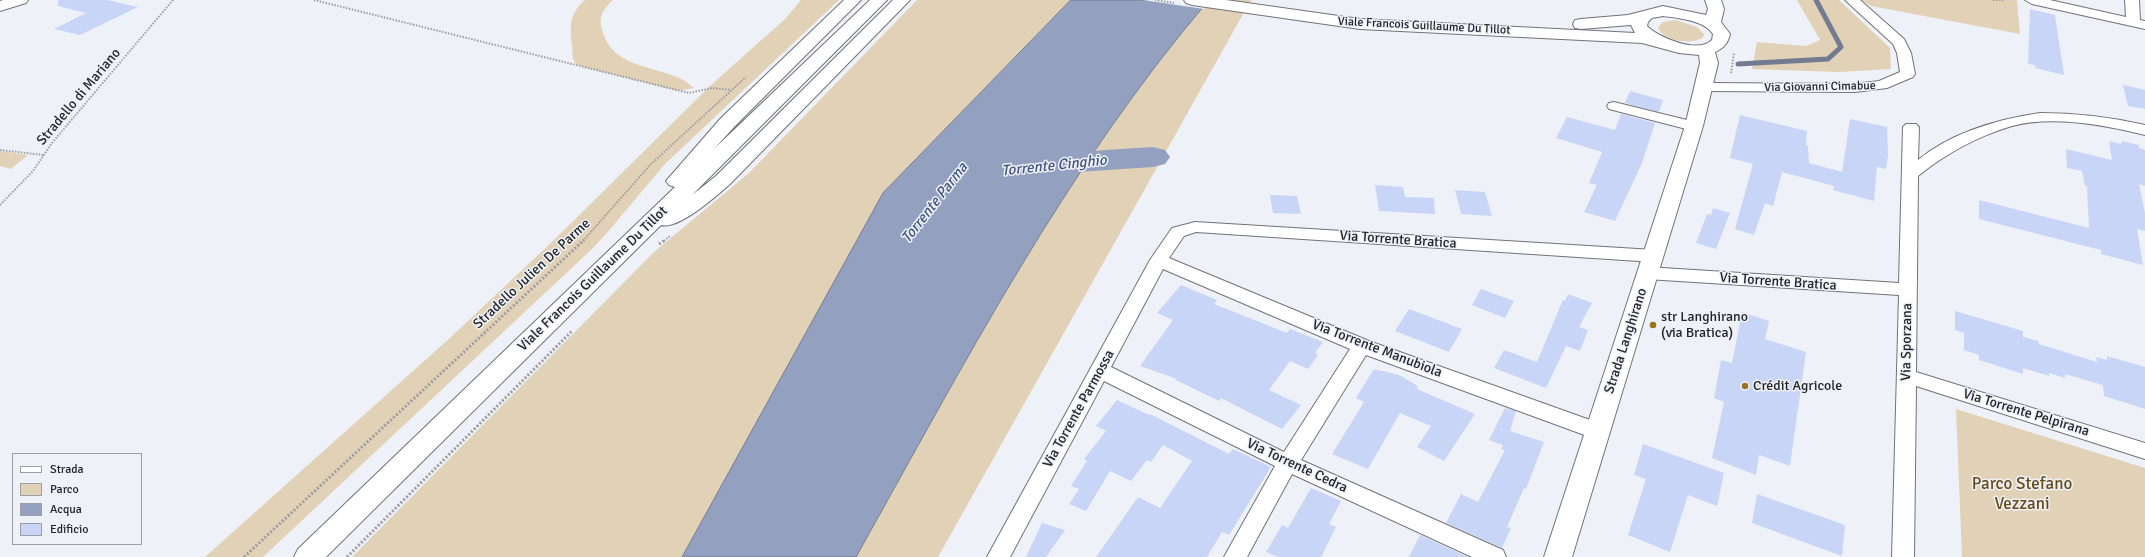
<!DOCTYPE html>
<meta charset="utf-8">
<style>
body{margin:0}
#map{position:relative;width:2145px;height:557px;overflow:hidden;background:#eef1f8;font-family:Signika,sans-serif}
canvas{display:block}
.legend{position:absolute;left:12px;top:453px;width:130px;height:92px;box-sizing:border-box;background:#eef1f8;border:1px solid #9d9fa4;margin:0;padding:5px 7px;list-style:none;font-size:12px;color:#232427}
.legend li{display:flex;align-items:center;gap:8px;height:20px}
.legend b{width:20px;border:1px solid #9d9fa4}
</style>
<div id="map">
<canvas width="2145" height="557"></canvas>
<ul class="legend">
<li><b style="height:5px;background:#fff"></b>Strada</li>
<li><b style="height:11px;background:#e1d1b6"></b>Parco</li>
<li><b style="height:11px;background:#94a0bf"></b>Acqua</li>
<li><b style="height:11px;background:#c8d5f6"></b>Edificio</li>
</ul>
</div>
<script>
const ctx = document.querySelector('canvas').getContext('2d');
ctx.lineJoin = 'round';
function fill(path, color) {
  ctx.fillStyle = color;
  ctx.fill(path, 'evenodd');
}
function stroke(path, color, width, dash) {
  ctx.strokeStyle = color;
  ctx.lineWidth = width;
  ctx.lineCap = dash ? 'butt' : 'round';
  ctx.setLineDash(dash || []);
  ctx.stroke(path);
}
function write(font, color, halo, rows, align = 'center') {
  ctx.font = font + ' Signika,sans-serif';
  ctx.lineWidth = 3;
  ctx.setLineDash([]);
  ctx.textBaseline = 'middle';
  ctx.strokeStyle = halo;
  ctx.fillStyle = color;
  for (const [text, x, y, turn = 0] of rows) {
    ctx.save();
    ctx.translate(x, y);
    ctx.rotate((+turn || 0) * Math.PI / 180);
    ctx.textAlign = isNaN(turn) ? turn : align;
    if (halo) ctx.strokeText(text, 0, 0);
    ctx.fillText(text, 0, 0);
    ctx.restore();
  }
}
fill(new Path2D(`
 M585,0H613C603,9 598,17 602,30C612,67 650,65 679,78C685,80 690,85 694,88L678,91L583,67L576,64L573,59C572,33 564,18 585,0Z
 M801,0H839L665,164L606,234L592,249L263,557H205L451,337L555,239L710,86L785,19Z
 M917,0H1071L883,193L682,557H352L654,252L749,173Z
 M1209,0H1251L938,557H856C963,366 1066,167 1209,0Z
 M1797,0H1839L1890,48L1891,69L1840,72L1752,69L1757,42L1806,46L1820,40Z
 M1861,0H2017L2020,34L1871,6Z
 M1676,20L1697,27L1704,34L1703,37C1692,46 1662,41 1658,27L1663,22Z
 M0,151L28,155L11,169L0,166Z
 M1956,409L2145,468V557H1962Z`), '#e1d1b6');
const water = new Path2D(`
 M1071,0H1209C1066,167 963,366 856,557H682L883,193Z`);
fill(water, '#94a0bf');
stroke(water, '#727b91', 1);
fill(new Path2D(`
 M1143,0H1211L1204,9Z`), '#eef1f8');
stroke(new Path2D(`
 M1738,64L1828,59L1841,47L1816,0`), '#727b91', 5);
fill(new Path2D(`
 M1153,147L1165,150L1170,157L1165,164L1153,167L1077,172L1039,178L1027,175L1022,168L1027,161C1068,151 1111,150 1153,147Z`), '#94a0bf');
fill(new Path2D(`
 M58,0H107L138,7L80,35L54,29L86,13L58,6Z
 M2030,9L2055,15L2064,75L2035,68V65L2028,64Z
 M2123,85L2145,90V109L2128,106Z
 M1630,91L1663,100L1659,112L1625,103Z
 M1621,114L1655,123L1642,163L1615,221L1584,212L1597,185L1589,183L1602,152L1556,138L1567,117L1615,130Z
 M1740,115L1807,131L1806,145L1808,146L1809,163L1842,172L1850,119L1887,127L1888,155L1886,169L1877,167L1874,201L1833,190L1834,186L1782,172L1773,206L1765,203L1754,235L1735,229L1753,164L1730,158Z
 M2109,141L2121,144L2122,141L2139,145V148L2145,150V186L2139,184L2145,213V231L2137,229L2143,265L2101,254V250L1979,219V200L2089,228L2087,186H2085L2082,171L2067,168L2066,149L2112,160Z
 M1375,185L1403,187L1405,197L1434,198L1435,214L1379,211Z
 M1455,190L1485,192L1492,216L1461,214Z
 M1270,195L1297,196L1301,214L1273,213Z
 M1713,208L1730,213L1716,249L1696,243L1707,214L1711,215Z
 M1181,285L1217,300L1214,304L1287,333L1290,329L1323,342L1315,353L1318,355L1308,369L1290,361L1269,390L1301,405L1282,429L1221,398L1219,401L1176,380L1177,379L1140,366L1173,320L1157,313Z
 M1481,289L1514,301L1505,318L1472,305Z
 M1568,294L1592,303L1579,327L1588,330L1580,351L1566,346L1546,388L1494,368L1504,350L1537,362L1563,300L1565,301Z
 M1409,309L1462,329L1449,352L1395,331Z
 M1955,311L2023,331V337L2038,341L2039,344L2097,362L2096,357L2107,360V356L2145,367V409L2104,396L2103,385L2065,374V378L2049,373V376L2023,368V374L1979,360V355L1964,350V333L1955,330Z
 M1742,312L1769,321L1765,339L1806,352L1790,466L1759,455L1756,475L1712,458L1724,402L1714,398L1721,360L1732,363Z
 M1374,369L1399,375L1418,386L1417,389L1475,414L1444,461L1417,447L1431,426L1400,413L1368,469L1332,454L1364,402L1356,398Z
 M1117,400L1149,415L1150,414L1229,454L1233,449L1271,467L1229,535L1222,532L1207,557H1096L1138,497L1160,508L1192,461L1163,445L1151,462L1147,460L1131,481L1110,471L1086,511L1069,504L1079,489L1071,486L1087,461L1084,459L1106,431L1096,426Z
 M1505,408L1516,411L1510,431L1544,442L1526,489L1524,488L1507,527L1511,528L1502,548L1446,523L1461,494L1478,502L1505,450L1501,449L1503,445L1489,440Z
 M1643,444L1724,473L1717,506L1688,495L1670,552L1628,535L1646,479L1634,475Z
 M1311,488L1341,501L1329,524L1336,527L1321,557H1278L1266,552L1282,525L1288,528Z
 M1757,494L1845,525L1842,556L1752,523Z
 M1042,523L1065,530L1046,557H1026Z
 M1420,535L1468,557H1409Z`), '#c8d5f6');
const street = new Path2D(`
 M1845,0H1860L1904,39L1911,53L1915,74L1913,77L1887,88L1855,92L1705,91L1700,90L1698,87L1700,84L1705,83L1855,84L1879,81L1900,72L1897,53L1893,44Z
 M2025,0H2050L2126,17L2125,0H2139L2140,20L2145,21V29L2032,4Z
 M1614,102L1699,123L1702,126L1699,129L1694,131L1609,109L1607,106L1609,103Z
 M2040,113C2076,113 2110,117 2145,125V135C2106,125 2052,115 2012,126C1978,136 1945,154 1918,176L1916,372L2145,443V459L1916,386L1914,557H1892L1899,295L1647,279L1641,277L1638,273L1641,269L1647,267L1899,283L1903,127L1906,124H1916L1919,127L1918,160C1951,133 1998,119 2040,113Z
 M1195,222L1654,250L1660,252L1663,256L1660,260L1654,262L1196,232L1184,236L1169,258L1369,341L1604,425L1607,431L1604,437L1597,439L1590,437L1366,355L1301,460L1503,550L1506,557H1472L1292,474L1247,557H1224L1275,466L1104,381L1010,557H987L1150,260L1172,228ZM1163,269L1350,349L1284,452L1111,367Z`);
const secondary = new Path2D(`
 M3,0H28L26,3L0,11V1Z
 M844,0H861L735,126L714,149L870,0H887L692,195L716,176L893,0H910L730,184C716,196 679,230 661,225L326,557H294L298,549L675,187L669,185L666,181L721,118Z
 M1184,0H1226L1360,19L1635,33L1631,25L1581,29L1575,28L1573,24L1575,20L1581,19L1628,15L1663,6L1706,15L1708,9L1705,0H1721L1724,9L1721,22L1730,34C1728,43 1724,48 1715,52L1718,63L1703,126L1572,557H1544L1685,126L1700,63L1699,55L1679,53L1642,43L1360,29L1192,5L1186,3ZM1663,16C1678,18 1704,20 1713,34L1712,40C1698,54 1659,38 1647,26L1648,22L1652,18Z`);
stroke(street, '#707379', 2);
stroke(secondary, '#707379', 2);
stroke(new Path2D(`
 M314,0L689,93L712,88L731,90
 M1155,0L1174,3
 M1993,0H2004
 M1731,73L1734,53
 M0,150L44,155
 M0,205L33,171L52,143L173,0
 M583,241L650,165L746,77
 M664,241L670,236`), '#9b9da2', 2, [1.5, 1.5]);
stroke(new Path2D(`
 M659,244L665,240
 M244,557L584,240
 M347,557L572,331`), '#9b9da2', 3, [2, 2]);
fill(street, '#fff');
fill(secondary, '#fff');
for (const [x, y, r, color] of [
 [1653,325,4,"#9a721f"],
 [1745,386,4,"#9a721f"]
]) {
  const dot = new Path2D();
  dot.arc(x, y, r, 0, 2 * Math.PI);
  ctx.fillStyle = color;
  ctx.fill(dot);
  stroke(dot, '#eef1f8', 1.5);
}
write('12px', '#232427', '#eef1f8', [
 ["Viale Francois Guillaume Du Tillot",1424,26,3],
 ["Via Giovanni Cimabue",1820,87,-1]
]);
write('14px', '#232427', '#eef1f8', [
 ["Stradello di Mariano",79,97,-50],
 ["Via Torrente Bratica",1398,240,4],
 ["Stradello Julien De Parme",532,274,-43],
 ["Viale Francois Guillaume Du Tillot",593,279,-44],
 ["Via Torrente Bratica",1778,282,4],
 ["Strada Langhirano",1626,341,-72],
 ["Via Sporzana",1907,342,-89],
 ["Via Torrente Manubiola",1377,349,21],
 ["Via Torrente Parmossa",1079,409,-61],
 ["Via Torrente Pelpirana",2026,413,17],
 ["Via Torrente Cedra",1297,466,25]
]);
write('14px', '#232427', '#eef1f8', [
 ["str Langhirano",1661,317],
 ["(via Bratica)",1661,333],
 ["Crédit Agricole",1753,386]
], 'left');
write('italic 15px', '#435381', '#eef1f8', [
 ["Torrente Cinghio",1054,166,-6],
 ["Torrente Parma",935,203,-52]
]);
write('17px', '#664b15', '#eef1f8', [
 ["Parco Stefano",2022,485],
 ["Vezzani",2022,505]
]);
</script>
